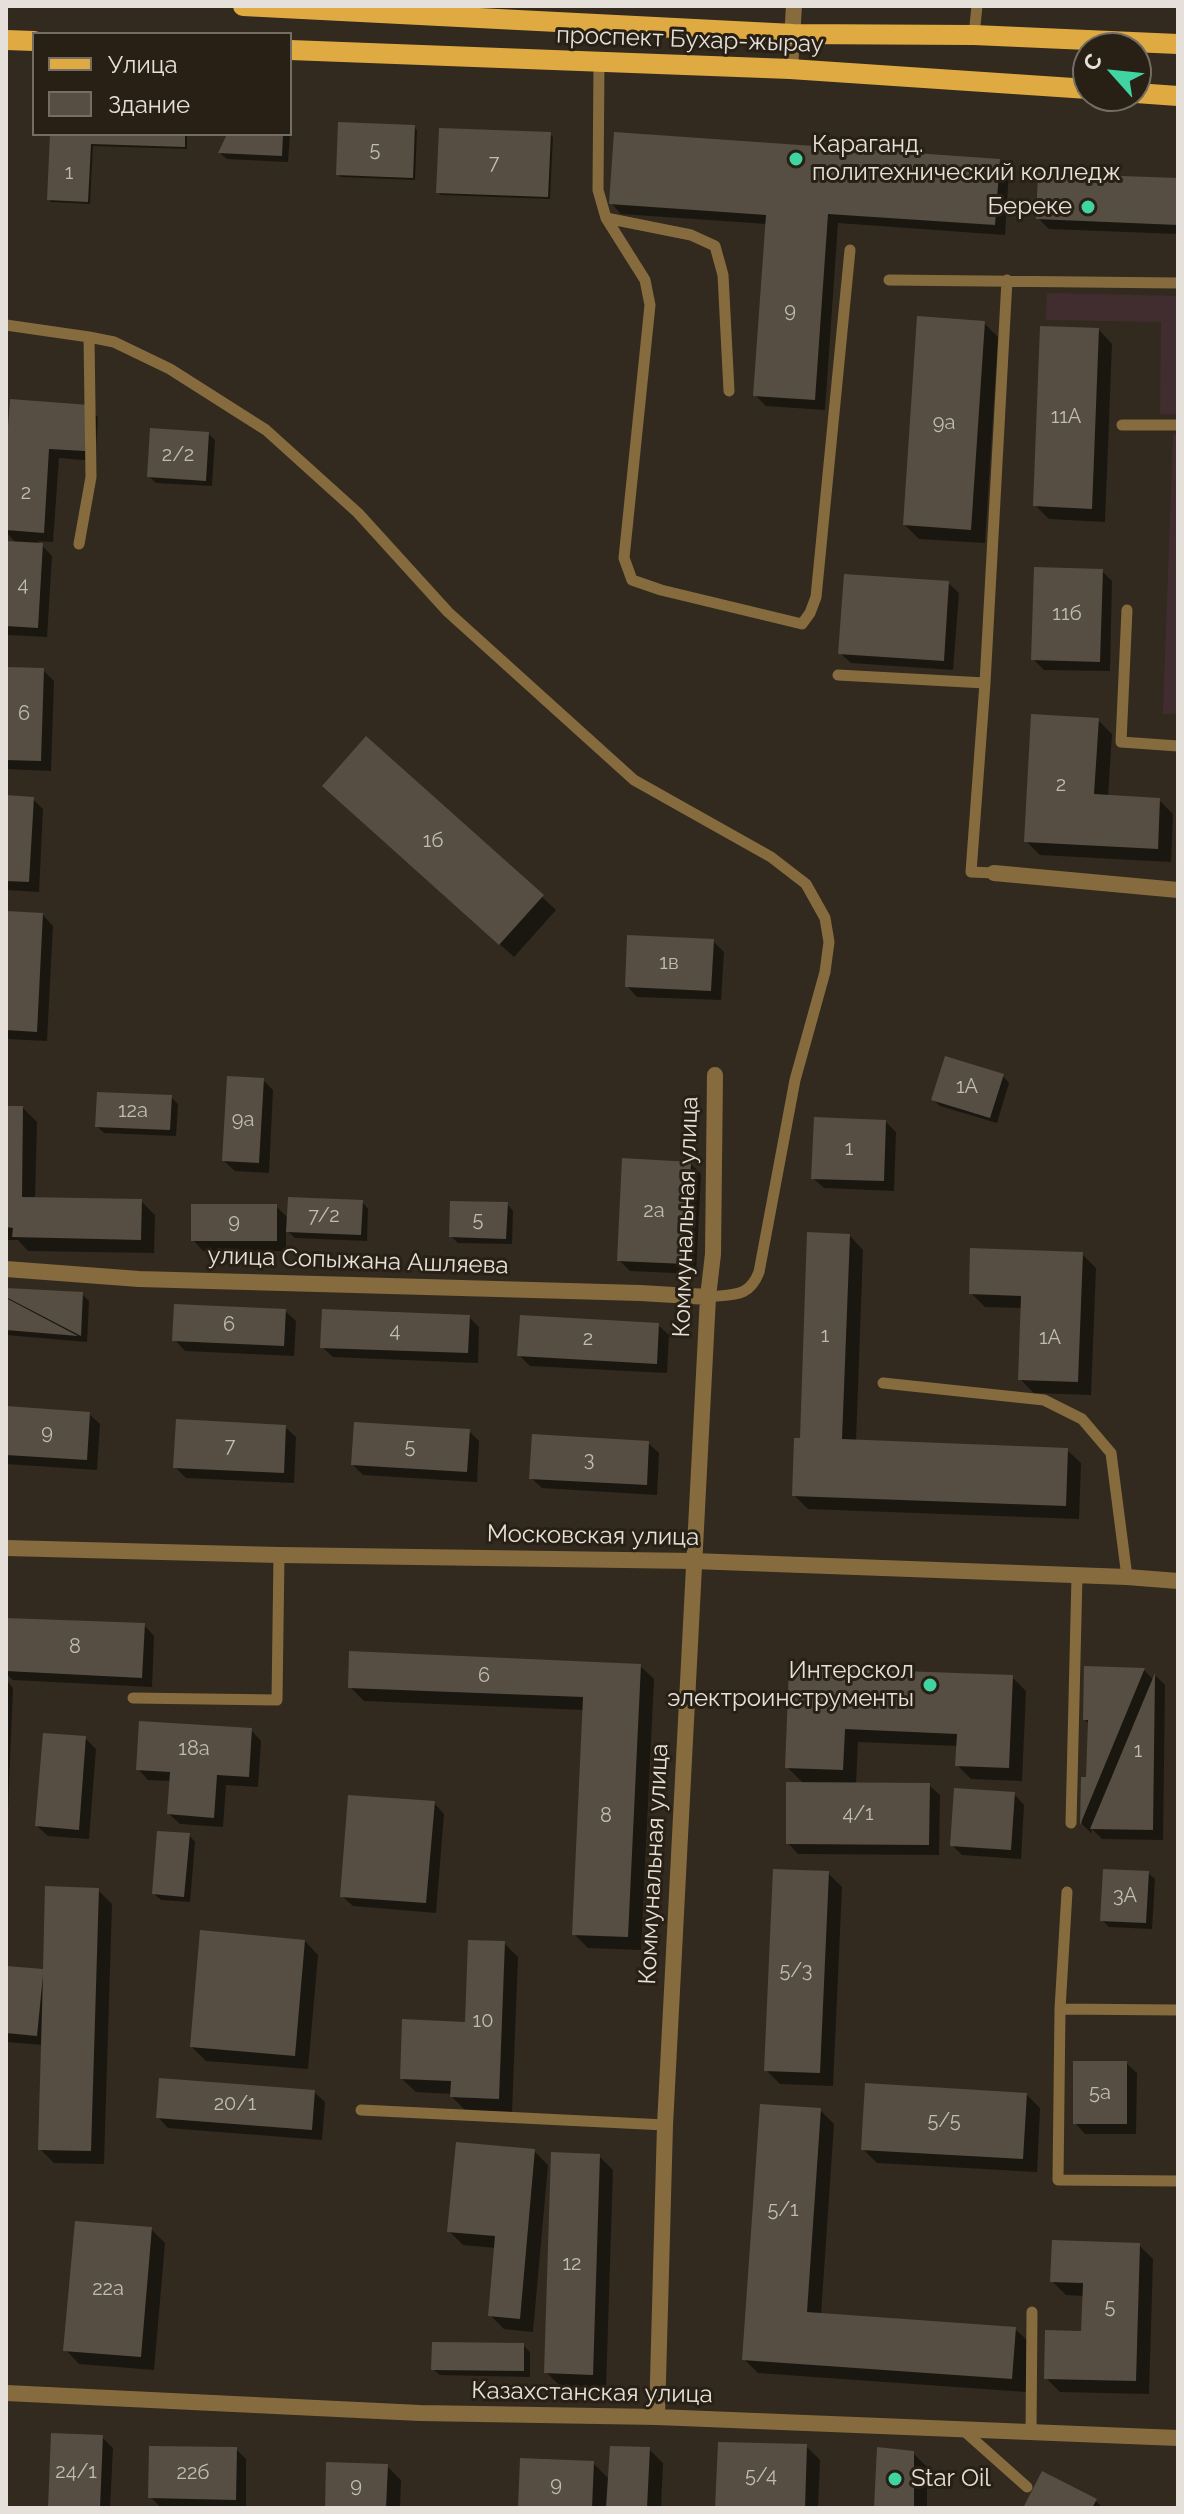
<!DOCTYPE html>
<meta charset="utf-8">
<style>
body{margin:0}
#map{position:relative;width:1184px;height:2514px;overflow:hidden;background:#322a1f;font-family:Raleway,sans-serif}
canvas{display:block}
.frame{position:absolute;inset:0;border:8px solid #e5e0d9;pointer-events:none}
.legend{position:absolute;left:32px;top:32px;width:260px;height:104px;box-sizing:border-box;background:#282015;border:2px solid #746d63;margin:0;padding:10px 14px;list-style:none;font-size:24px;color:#e5e0d9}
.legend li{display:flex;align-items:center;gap:16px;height:40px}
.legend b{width:40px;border:2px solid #746d63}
.north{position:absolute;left:1072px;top:32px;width:80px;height:80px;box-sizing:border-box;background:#282015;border:2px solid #746d63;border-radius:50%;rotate:297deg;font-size:22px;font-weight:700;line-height:32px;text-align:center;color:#e5e0d9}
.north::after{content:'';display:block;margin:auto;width:28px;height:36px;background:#3fd4a2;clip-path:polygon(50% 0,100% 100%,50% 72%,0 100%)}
</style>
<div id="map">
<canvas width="1184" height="2514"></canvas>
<div class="frame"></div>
<ul class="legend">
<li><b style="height:10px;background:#e0aa42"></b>Улица</li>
<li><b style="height:22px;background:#564e42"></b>Здание</li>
</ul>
<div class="north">С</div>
</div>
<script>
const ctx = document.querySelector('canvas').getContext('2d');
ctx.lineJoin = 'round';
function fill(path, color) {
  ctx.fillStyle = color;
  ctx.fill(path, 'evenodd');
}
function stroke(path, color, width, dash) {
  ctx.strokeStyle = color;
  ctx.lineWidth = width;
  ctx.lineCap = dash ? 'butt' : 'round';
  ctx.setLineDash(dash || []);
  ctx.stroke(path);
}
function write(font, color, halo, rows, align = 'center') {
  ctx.font = font + ' Raleway,sans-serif';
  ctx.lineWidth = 6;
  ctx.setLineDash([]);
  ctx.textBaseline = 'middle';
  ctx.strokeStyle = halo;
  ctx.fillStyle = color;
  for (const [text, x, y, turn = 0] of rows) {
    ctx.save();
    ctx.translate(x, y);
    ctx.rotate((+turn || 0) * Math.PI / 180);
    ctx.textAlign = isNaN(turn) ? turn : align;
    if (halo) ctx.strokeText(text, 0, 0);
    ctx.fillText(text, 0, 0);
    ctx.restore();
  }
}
fill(new Path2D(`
 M1047,293L1178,296V414H1160L1161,322L1046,320Z
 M1173,434H1178V714H1163Z`), '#412d2f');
fill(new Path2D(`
 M414,127L417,130L415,180L341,177L338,174Z
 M52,134H187V149L93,146L90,204L51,202L49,199Z
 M229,134H290L288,162L227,159L220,153Z
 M550,134L553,137L550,199L441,195L438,193Z
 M999,161L1009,171L1005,235L838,223L825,410L766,406L755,395L767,224L621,214L611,203Z
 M1178,180V234L1049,229L1038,218Z
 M984,323L998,337L985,543L919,539L905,525Z
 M1099,330L1112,344L1105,522L1049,519L1035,505Z
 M88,407L98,417L95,461L59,458L53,542L38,541L52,556L47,637L8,635L6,633V543L17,544L6,532V484Z
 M209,434L215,440L212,486L156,483L149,476Z
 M1102,571L1112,581L1110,671L1044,670L1033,659Z
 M948,583L959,593L953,670L851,663L840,653Z
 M6,669L43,670L54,681L51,771L6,769Z
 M1098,720L1112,734L1108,797L1159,800L1173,814L1171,862L1040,855L1026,841Z
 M6,797L33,799L43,809L39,892L6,890Z
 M339,800L542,897L556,910L514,957Z
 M6,913L43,915L53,926L47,1041L6,1039Z
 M713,941L724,952L721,1000L637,997L627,986Z
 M1003,1076L1009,1083L997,1123L940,1106L933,1099Z
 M263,1080L273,1090L269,1173L235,1171L224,1161Z
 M171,1097L178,1104L176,1136L104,1133L97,1126Z
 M6,1108H23L37,1122L35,1199L141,1201L155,1215L154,1253L28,1251L18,1240H6Z
 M886,1122L896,1132L894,1191L824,1188L813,1178Z
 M691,1164L701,1174L696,1274L630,1271L619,1260Z
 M362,1202L368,1209L367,1241L295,1238L286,1230V1251H203L193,1240L276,1206L289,1219Z
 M507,1204L513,1211L512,1244L458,1243L451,1236Z
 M850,1236L863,1250L856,1442L1067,1450L1081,1463L1079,1519L808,1509L794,1495L802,1440Z
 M1082,1254L1096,1268L1091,1395L1034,1393L1020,1379L1022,1308L985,1307L971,1293Z
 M6,1290L82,1294L89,1301L87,1342L6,1335Z
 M285,1311L296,1321L294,1356L185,1351L175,1340Z
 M469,1317L479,1327L478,1363L333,1357L322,1347Z
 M658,1325L669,1335L667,1373L530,1366L519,1355Z
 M6,1408L89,1414L100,1424L97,1470L6,1464Z
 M285,1427L296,1437L294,1483L186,1478L175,1467Z
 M469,1431L479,1441L477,1482L363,1475L353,1465Z
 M648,1443L659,1453L657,1495L542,1488L531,1478Z
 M6,1620L144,1625L154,1636L152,1687L13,1680L6,1674Z
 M640,1666L654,1679L641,1950L588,1948L574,1934L584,1710L364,1701L350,1687Z
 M1086,1668L1144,1670L1154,1680L1156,1676L1165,1685L1163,1840L1102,1839L1092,1829L1091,1833L1082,1824L1083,1779H1088L1089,1724L1085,1720Z
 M791,1669L1012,1677L1026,1691L1022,1781L971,1779L957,1765L958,1746L858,1742L856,1785H929L940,1795L939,1855L798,1854L788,1843L804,1784L787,1767Z
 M6,1680L13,1688L6,1859Z
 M251,1730L261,1741L258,1787L226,1785L223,1827L180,1824L169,1814L171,1781L148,1780L138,1769Z
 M85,1738L96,1749L89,1839L48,1836L37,1826Z
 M1014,1794L1024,1805L1021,1859L962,1855L952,1845Z
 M434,1803L444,1814L436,1913L353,1906L342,1896Z
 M189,1835L195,1842L190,1902L161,1900L154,1894Z
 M828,1873L842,1887L833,2086L780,2084L766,2070Z
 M1148,1873L1155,1879L1152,1929L1109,1927L1102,1920Z
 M98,1890L112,1904L104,2164L54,2163L40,2149L43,2045L6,2042V1968L45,1974Z
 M305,1941L318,1955L308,2069L206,2061L192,2047Z
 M504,1943L518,1957L512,2112L466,2111L452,2097V2094L416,2092L402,2079L467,2024Z
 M1126,2063L1137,2073L1136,2134H1085L1075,2123Z
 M314,2092L325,2102L322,2140L168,2128L158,2117Z
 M1026,2094L1040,2108L1037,2172L877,2163L863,2149Z
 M820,2110L834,2124L821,2315L1015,2329L1029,2342L1026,2392L758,2373L744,2359Z
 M534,2151L548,2165L533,2332L504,2329L490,2315L496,2248L463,2245L449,2231Z
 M599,2156L613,2170L606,2388L560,2386L546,2372Z
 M151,2229L165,2243L154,2370L79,2364L66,2350Z
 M1139,2245L1153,2259L1149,2394L1060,2392L1046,2378L1083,2333L1084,2296L1066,2295L1052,2281Z
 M523,2345L530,2352V2377L440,2375L433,2369Z
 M102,2437L113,2448L110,2508H50Z
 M806,2446L820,2460L818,2508H717Z
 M236,2449L246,2459V2508H161L151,2497Z
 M649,2449L663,2463L661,2508H520L593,2463L610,2480Z
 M913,2453L927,2467V2508H876Z
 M387,2466L401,2480L400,2508H327Z
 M1096,2501L1103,2508H1025Z`), '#0007');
fill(new Path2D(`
 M338,122L415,125L413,178L336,175Z
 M439,128L551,132L548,197L436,193Z
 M614,132L1000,159L995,225L828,214L815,400L753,396L766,215L609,204Z
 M50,134H185V147L91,144L88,202L47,200Z
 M227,134H283L282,156L218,153Z
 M1038,173L1178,178V225L1036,219Z
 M917,316L985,321L971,530L903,525Z
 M1040,326L1099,328L1092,509L1033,506Z
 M10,399L89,405L85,451L49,449L44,533L6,530V455Z
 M150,428L209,432L206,481L147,477Z
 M6,541L43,543L38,628L6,626Z
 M1034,567L1103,569L1100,662L1031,660Z
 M844,574L949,581L944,661L838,654Z
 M6,667L44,668L41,761L6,760Z
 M1031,714L1099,718L1094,794L1160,798L1158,849L1024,842Z
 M366,736L544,895L499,945L322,786Z
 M6,795L34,797L29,882L6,881Z
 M6,911L43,913L37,1032L6,1030Z
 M627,935L714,939L711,991L625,987Z
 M945,1056L1004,1074L990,1118L931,1100Z
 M227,1076L264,1078L259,1163L222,1161Z
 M97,1092L172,1095L170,1130L95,1127Z
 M6,1106H23L22,1197L142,1199L141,1240L12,1237L13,1228L6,1227Z
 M814,1117L886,1120L884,1181L811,1179Z
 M622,1158L691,1162L686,1264L617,1261Z
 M288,1197L363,1200L361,1235L286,1232Z
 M450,1201L508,1202L506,1239L449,1237Z
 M191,1204H277V1241H191Z
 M807,1232L850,1234L842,1439L1068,1448L1066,1506L792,1496L794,1438H800Z
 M970,1248L1083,1252L1078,1382L1018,1380L1021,1296L969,1294Z
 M6,1288L83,1292L81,1336L6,1297Z
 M6,1298L78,1336L6,1330Z
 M174,1304L286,1309L284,1346L172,1341Z
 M322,1309L470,1315L468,1353L320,1348Z
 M520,1315L659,1323L657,1364L517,1356Z
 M6,1406L90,1412L87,1460L6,1455Z
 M176,1419L286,1425L284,1473L173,1468Z
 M354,1422L470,1429L467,1472L351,1465Z
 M532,1434L649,1441L647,1485L529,1479Z
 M6,1618L145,1623L142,1678L6,1671Z
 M349,1651L641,1664L628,1937L572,1935L583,1697L348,1688Z
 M1084,1666L1145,1668L1080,1825L1081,1777H1086L1088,1720H1083Z
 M789,1667L1013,1675L1009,1768L955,1766L957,1734L845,1729L843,1770L785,1768Z
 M1155,1673L1153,1830L1090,1829Z
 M139,1721L252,1728L249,1777L217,1775L214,1818L167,1814L170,1772L136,1770Z
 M43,1733L86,1736L79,1830L35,1826Z
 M786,1782L930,1783L929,1845L786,1844Z
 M954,1788L1015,1792L1011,1850L950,1846Z
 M348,1795L435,1801L426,1903L340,1897Z
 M157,1831L190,1833L184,1897L152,1894Z
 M773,1869L829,1871L820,2073L764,2071Z
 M1103,1869L1149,1871L1146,1923L1100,1921Z
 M45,1886L99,1888L91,2151L38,2150L43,1975L37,2036L6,2033V1966L43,1969Z
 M200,1930L305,1940L295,2056L190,2047Z
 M468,1940L505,1941L499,2099L450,2097L451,2081L400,2079L402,2019L465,2022Z
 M1073,2061H1127V2124H1073Z
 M159,2078L315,2090L312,2130L156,2118Z
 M865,2083L1027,2093L1023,2159L861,2150Z
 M760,2104L821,2108L807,2312L1016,2327L1012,2379L742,2360Z
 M456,2142L535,2149L520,2319L488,2316L495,2236L447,2232Z
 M551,2152L600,2154L593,2375L544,2373Z
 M75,2221L152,2227L141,2357L63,2351Z
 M1052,2240L1140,2243L1136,2381L1044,2379L1045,2330L1081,2331L1083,2283L1050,2282Z
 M432,2342L524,2343V2371L431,2370Z
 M51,2433L103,2435L100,2508H48Z
 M718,2442L807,2444L805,2508H715Z
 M149,2446L237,2447L236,2500L148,2498Z
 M610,2446L650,2447L647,2508H606Z
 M877,2447L914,2451V2508H874Z
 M520,2458L594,2461L592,2508H518Z
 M326,2462L388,2464L386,2508H325Z
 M1042,2471L1097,2499L1092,2508H1023Z`), '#564e42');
stroke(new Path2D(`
 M974,35L977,6
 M599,62L598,190L606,218L645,280L650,305L624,558L632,580L661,590L802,624L810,613L816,597L850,250
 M606,218L691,235L715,246L723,275L729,391
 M889,280L1178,283
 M6,325L89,337L114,342L170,369L266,430L358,513L448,612L634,780L771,857L806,884L825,918L829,942L825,972L795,1080L759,1272C749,1298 733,1294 708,1297
 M1122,425H1178
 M79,544L91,477L89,337
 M1127,610L1121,742L1178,746
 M838,675L985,683
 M994,873L971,872L985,683L1007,280
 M883,1383L1044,1400L1082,1419L1111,1453L1127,1577
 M133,1698L277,1700L279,1555
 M1071,1823L1077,1576
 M1060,2009L1067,1892
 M1178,2010L1060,2009L1058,2180L1178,2181
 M361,2110L665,2125
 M963,2430L1027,2487
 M1031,2433L1032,2312`), '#866b3e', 11);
stroke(new Path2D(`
 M790,69L794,6
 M994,873L1178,890
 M6,1269L139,1279L640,1293L708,1297
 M6,2393L420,2413L657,2417L1178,2438
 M657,2417L665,2125L708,1297L713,1254L715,1075`), '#866b3e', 16);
stroke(new Path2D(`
 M6,1548L279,1555L693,1561L1127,1577L1178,1581`), '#866b3e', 16);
stroke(new Path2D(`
 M243,6L793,34L974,35L1178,44
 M6,40L34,41
 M290,50L790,69L1088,89
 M1136,93L1178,96`), '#e0aa42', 20);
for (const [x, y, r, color] of [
 [796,159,8,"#3fd4a2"],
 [1088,207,8,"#3fd4a2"],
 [930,1685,8,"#3fd4a2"],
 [895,2479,8,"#3fd4a2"]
]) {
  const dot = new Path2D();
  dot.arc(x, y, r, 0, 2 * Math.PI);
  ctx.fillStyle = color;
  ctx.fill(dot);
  stroke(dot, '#282015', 3);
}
write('20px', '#c1bcb3', null, [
 ["5",375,150],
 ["7",494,163],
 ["1",69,173],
 ["9",790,311],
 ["11А",1066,417],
 ["9а",944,423],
 ["2/2",178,455],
 ["2",26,493],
 ["4",23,585],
 ["11б",1067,614],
 ["6",24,714],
 ["2",1061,785],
 ["1б",433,841],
 ["1в",669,963],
 ["1А",967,1087],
 ["12а",133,1111],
 ["9а",243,1120],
 ["1",849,1149],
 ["2а",654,1211],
 ["7/2",324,1216],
 ["5",478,1220],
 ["9",234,1222],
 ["6",229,1325],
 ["4",395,1331],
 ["1",825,1336],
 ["1А",1050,1338],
 ["2",588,1339],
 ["9",47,1433],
 ["7",230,1446],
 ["5",410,1447],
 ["3",589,1460],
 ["8",75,1647],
 ["6",484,1676],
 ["18а",194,1749],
 ["1",1138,1751],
 ["4/1",858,1814],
 ["8",606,1816],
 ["3А",1125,1896],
 ["5/3",796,1971],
 ["10",483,2021],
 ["5а",1100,2093],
 ["20/1",235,2104],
 ["5/5",944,2121],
 ["5/1",783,2210],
 ["12",572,2264],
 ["22а",108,2289],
 ["5",1110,2307],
 ["24/1",76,2472],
 ["22б",193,2473],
 ["5/4",761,2476],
 ["9",556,2485],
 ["9",356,2486]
]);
write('24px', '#e5e0d9', '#282015', [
 ["проспект Бухар-жырау",690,40,2],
 ["Коммунальная улица",686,1217,-88],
 ["улица Сопыжана Ашляева",358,1261,2],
 ["Московская улица",593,1536,1],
 ["Коммунальная улица",654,1864,-87],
 ["Казахстанская улица",592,2393,1]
]);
write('24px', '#e5e0d9', '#282015', [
 ["Караганд.",812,145],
 ["политехнический колледж",812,173],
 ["Береке",1072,207,"right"],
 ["Интерскол",914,1671,"right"],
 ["электроинструменты",914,1699,"right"],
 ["Star Oil",911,2479]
], 'left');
</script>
